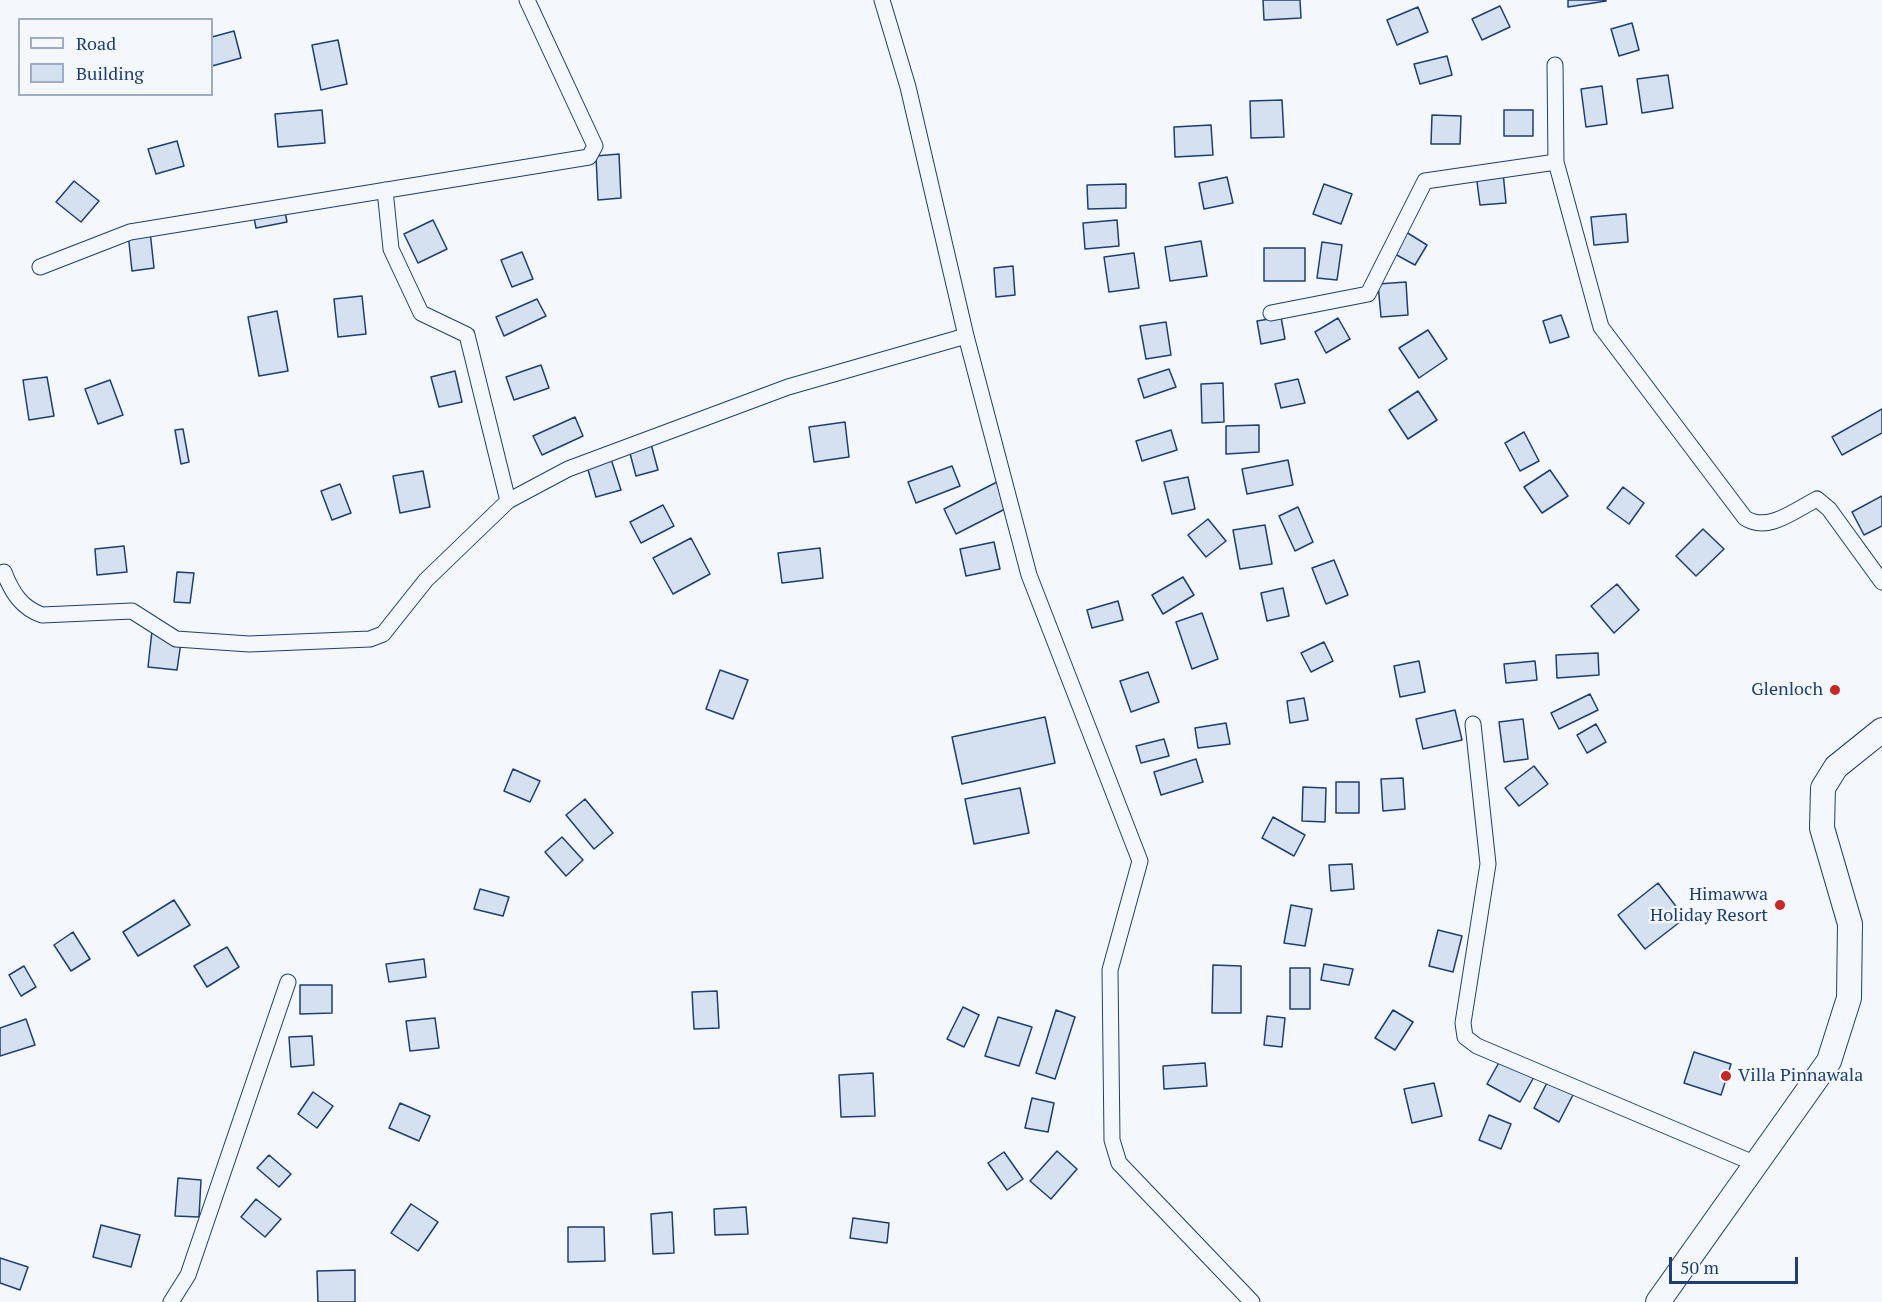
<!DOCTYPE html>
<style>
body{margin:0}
#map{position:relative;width:1882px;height:1302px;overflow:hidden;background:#f4f7fb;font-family:"PT Serif",serif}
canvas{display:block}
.legend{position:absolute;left:18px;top:18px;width:195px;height:78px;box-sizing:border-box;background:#f4f7fb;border:2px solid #9eadc5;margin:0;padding:8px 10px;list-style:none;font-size:18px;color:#1d3f73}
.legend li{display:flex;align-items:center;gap:12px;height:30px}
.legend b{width:30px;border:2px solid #9eadc5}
.scale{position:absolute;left:1669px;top:1257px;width:129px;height:27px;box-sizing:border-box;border:3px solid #1d3f73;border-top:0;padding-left:8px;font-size:18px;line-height:21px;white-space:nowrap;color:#1d3f73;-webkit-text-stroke:4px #f4f7fb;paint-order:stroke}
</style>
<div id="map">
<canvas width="1882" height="1302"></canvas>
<ul class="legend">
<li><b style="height:8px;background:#f4f7fb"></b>Road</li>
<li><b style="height:16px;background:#d5e0f0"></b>Building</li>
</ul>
<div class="scale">50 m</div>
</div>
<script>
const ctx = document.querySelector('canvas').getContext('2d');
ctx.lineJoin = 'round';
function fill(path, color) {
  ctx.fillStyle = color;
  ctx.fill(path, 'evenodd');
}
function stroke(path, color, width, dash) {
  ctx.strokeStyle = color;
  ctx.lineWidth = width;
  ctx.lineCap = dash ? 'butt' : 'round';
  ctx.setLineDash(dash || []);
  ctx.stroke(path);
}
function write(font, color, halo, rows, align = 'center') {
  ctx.font = font + ' "PT Serif",serif';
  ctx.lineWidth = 4.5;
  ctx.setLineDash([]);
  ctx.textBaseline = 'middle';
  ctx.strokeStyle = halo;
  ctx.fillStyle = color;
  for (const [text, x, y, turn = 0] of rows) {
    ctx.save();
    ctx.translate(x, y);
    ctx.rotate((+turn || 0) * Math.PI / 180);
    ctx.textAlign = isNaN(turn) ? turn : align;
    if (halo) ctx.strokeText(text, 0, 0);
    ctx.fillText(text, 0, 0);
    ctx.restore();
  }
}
const building = new Path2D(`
 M1263,0H1300L1301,18L1264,20Z
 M1568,0H1606V1L1568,7Z
 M1500,6L1510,27L1482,40L1472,19Z
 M1418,7L1428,32L1397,45L1387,20Z
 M1632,23L1639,50L1619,56L1611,29Z
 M234,31L241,58L212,66V37Z
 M338,40L347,84L321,90L312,45Z
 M1447,56L1452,75L1420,84L1414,64Z
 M1668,75L1673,108L1642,113L1637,79Z
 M1602,86L1607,124L1586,127L1581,89Z
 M1282,100L1284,137L1251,138L1250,101Z
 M322,110L325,143L278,147L275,114Z
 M1504,110H1533V136H1504Z
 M1432,115L1461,116L1460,144H1431Z
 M1211,125L1213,155L1175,157L1174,127Z
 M177,141L184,166L156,174L148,149Z
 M619,154L621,198L598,200L596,156Z
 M1503,172L1506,203L1480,205L1476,174Z
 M1227,177L1233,203L1204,209L1199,183Z
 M74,181L99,201L81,222L56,202Z
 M1126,184V208L1088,209L1087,185Z
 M1324,184L1352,194L1341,224L1313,214Z
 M283,202L287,222L256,228L252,208Z
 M1626,214L1628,242L1594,245L1591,217Z
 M433,220L447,249L418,263L404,234Z
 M1117,220L1119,246L1085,249L1083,223Z
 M150,231L154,268L132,271L128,233Z
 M1406,232L1427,245L1415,265L1393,253Z
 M1201,241L1207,276L1170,281L1165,247Z
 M1322,242L1342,245L1337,280L1317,278Z
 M1264,248H1305V281H1264Z
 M522,252L533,279L512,287L501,260Z
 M1134,253L1139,288L1109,292L1104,257Z
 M1013,266L1015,295L996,297L994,268Z
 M1406,282L1408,315L1381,317L1378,284Z
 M362,296L366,334L338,337L334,299Z
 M537,299L546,316L504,336L496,317Z
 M277,311L288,371L259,376L248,317Z
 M1561,315L1569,337L1550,343L1543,321Z
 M1281,317L1285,339L1261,344L1257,321Z
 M1338,318L1350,339L1326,353L1315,332Z
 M1166,322L1171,355L1146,359L1140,326Z
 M1428,330L1447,359L1419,378L1399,348Z
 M541,365L549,388L514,400L506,377Z
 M1169,369L1176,387L1144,398L1138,379Z
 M455,371L462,402L439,407L431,377Z
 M47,377L54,416L29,420L23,380Z
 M1298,379L1305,403L1281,408L1275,384Z
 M110,380L123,415L98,424L85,389Z
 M1223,383L1224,422L1202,423L1201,384Z
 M1418,391L1437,420L1408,439L1389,410Z
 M1882,409V433L1842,455L1832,437Z
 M575,417L583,436L542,455L533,436Z
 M845,422L849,457L814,462L809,427Z
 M1259,425V452L1226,454V426Z
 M183,429L189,462L181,464L175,430Z
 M1171,430L1177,450L1142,461L1136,441Z
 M1524,432L1539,461L1520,471L1505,443Z
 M650,440L658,470L636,476L628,446Z
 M610,456L621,490L596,497L586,463Z
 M1288,460L1293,485L1247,494L1242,469Z
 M952,466L960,486L916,503L908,482Z
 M1550,470L1568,496L1542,513L1524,487Z
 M423,471L430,507L400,513L393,476Z
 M1188,477L1195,509L1172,514L1164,482Z
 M997,482L1009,507L956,534L944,509Z
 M340,484L351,513L332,520L321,491Z
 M1623,487L1644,503L1629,524L1607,508Z
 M1882,496V526L1864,535L1852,512Z
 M663,505L674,526L641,543L630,522Z
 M1298,507L1313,542L1295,551L1279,516Z
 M1208,519L1226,541L1206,557L1188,535Z
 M1265,525L1272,564L1240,569L1233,530Z
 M1703,529L1724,549L1696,576L1676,556Z
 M691,538L710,574L673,594L653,558Z
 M994,542L1000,569L966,576L960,549Z
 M124,546L127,572L97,575L95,549Z
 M820,548L823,578L782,583L778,553Z
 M1334,560L1348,595L1326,604L1312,568Z
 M177,572L194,573L190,603L174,602Z
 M1183,577L1194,595L1163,614L1152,595Z
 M1617,584L1639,610L1614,633L1591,606Z
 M1283,588L1289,616L1267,621L1261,593Z
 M1118,601L1123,620L1092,628L1087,610Z
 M1202,613L1218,659L1192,669L1176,622Z
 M152,631L182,635L177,670L148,667Z
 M1324,642L1333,661L1311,672L1301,653Z
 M1598,653L1599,675L1557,678L1556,655Z
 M1419,661L1425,692L1400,697L1394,666Z
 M1535,661L1537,680L1506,683L1504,664Z
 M720,670L748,680L733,719L706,709Z
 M1148,672L1159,702L1131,712L1120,681Z
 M1590,694L1598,710L1559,729L1551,713Z
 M1304,698L1308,720L1290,723L1287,701Z
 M1455,710L1462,740L1423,749L1416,719Z
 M1045,717L1055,763L962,784L952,737Z
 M1523,719L1528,759L1504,762L1499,722Z
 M1226,723L1230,744L1198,748L1195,728Z
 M1596,724L1606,742L1587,753L1577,735Z
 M1164,739L1169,756L1141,763L1136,746Z
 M1196,759L1203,782L1161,795L1154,772Z
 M1534,766L1548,784L1519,806L1505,788Z
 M513,769L540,781L530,802L504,791Z
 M1403,778L1405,809L1383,811L1381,779Z
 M1336,782H1359V813H1336Z
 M1303,787L1326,788L1325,822L1302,821Z
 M1020,788L1029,833L974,844L965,799Z
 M585,799L613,833L594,849L566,815Z
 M1273,817L1305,835L1294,856L1262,838Z
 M562,837L583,860L566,876L545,852Z
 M1352,864L1354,889L1331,891L1329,865Z
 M1658,883L1685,918L1645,949L1618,915Z
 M480,889L509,897L503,916L474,909Z
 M174,900L190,925L138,956L123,932Z
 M1291,905L1312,909L1305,946L1284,943Z
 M1438,930L1462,936L1453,972L1429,966Z
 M73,932L90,959L71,971L54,945Z
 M227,947L239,967L207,987L194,966Z
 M424,959L426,977L389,982L386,964Z
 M1324,964L1353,969L1349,985L1321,980Z
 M1213,965L1241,966V1013H1212Z
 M24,966L36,987L21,996L9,975Z
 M1290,968H1310V1009H1290Z
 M300,985H332V1013L300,1014Z
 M717,991L719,1028L694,1029L692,992Z
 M963,1007L979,1015L964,1047L947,1039Z
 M1056,1010L1075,1017L1055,1079L1036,1073Z
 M1393,1010L1413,1022L1395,1050L1375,1038Z
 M1267,1016L1285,1018L1282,1047L1264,1045Z
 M998,1017L1032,1027L1019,1066L985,1056Z
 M435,1018L439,1048L410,1051L406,1021Z
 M26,1019L35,1045L0,1056V1028Z
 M312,1036L314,1065L291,1067L289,1037Z
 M1506,1050L1539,1068L1520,1102L1487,1084Z
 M1694,1052L1731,1064L1721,1095L1684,1083Z
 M1205,1063L1207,1086L1164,1089L1163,1066Z
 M873,1073L875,1116L841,1117L839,1075Z
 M1549,1079L1574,1093L1559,1122L1534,1108Z
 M1434,1083L1442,1116L1412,1123L1404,1089Z
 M313,1092L333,1106L317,1128L298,1114Z
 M1032,1098L1054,1103L1048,1132L1025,1128Z
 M400,1103L430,1116L419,1141L389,1128Z
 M1489,1115L1511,1124L1501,1149L1479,1140Z
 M1057,1151L1077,1169L1051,1199L1030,1181Z
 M1004,1152L1023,1179L1007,1190L988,1163Z
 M269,1155L291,1174L279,1187L257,1168Z
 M178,1178L201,1180L199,1217L175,1216Z
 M256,1199L281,1219L265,1237L241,1217Z
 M411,1204L438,1222L418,1251L391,1233Z
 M746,1207L748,1234L715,1235L714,1209Z
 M672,1212L674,1253L653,1254L651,1214Z
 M853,1218L889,1223L887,1243L850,1238Z
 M101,1225L140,1235L131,1267L93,1257Z
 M568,1227H604L605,1261L568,1262Z
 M0,1258L28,1267L20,1290L0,1283Z
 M355,1270V1302H318L317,1271Z`);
fill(building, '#d5e0f0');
stroke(building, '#1d3f73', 1.5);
const street = new Path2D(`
 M882,0L908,87L966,336L1029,575L1140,861L1110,970L1112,1140L1119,1163L1252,1302
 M1555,65L1556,162L1601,327L1745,518C1768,533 1795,510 1817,499L1829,509L1882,582
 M385,190L391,249L421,313L467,335L508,501
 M40,267L130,232L589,157L595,146L527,0
 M1271,313L1368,294L1425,181L1556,162
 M4,572C12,593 22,608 42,615L132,611L176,639L249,644L370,639L383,634L426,580L508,501L568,469L788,387L966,336
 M1473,724L1488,864L1463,1023L1465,1037L1477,1046L1756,1164
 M171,1302L188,1275L288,982`);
const primary = new Path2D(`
 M1658,1302L1829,1061L1849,998L1850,924L1822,828L1823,788L1836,767L1882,730`);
stroke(street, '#1d3f73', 17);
stroke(primary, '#1d3f73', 26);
stroke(street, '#f4f7fb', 15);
stroke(primary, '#f4f7fb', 24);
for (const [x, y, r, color] of [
 [1835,690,6,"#c62828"],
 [1780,905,6,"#c62828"],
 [1726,1076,6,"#c62828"]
]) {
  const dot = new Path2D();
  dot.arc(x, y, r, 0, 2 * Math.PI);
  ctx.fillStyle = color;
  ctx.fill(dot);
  stroke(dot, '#f4f7fb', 2);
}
write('18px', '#1d3f73', '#f4f7fb', [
 ["Glenloch",1823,690],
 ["Himawwa",1768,895],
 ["Holiday Resort",1768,916],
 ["Villa Pinnawala",1738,1076,"left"]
], 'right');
</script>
